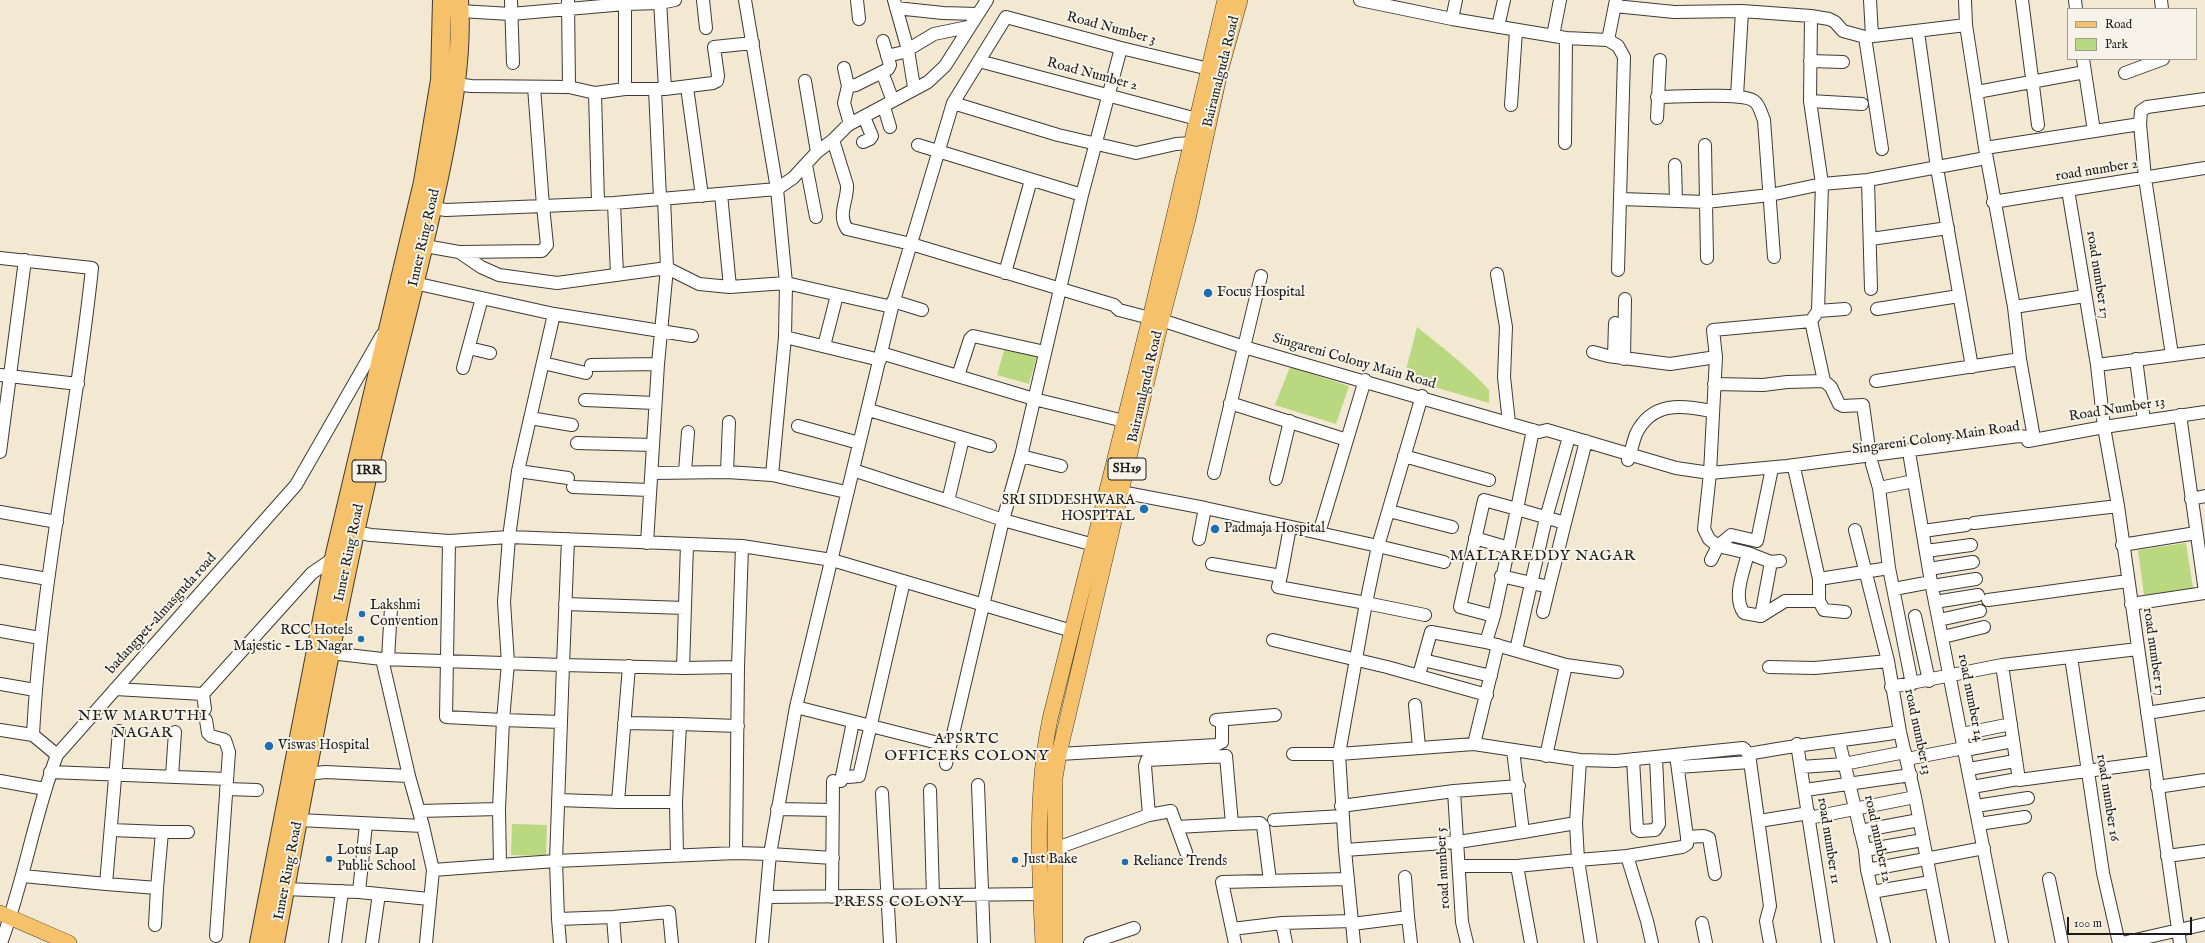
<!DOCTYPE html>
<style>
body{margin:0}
#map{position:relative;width:2205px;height:943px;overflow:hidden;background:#f3e8d1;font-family:"IM FELL English",serif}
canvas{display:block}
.legend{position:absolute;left:2067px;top:8px;width:130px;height:52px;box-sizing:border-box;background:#f7f3e8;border:1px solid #9f9d96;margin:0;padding:5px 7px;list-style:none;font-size:12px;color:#1c1c1c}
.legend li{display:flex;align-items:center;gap:8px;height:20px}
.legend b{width:20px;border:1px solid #9f9d96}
.scale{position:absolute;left:2067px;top:917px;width:125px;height:18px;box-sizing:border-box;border:2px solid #1c1c1c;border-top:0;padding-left:5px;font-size:12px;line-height:14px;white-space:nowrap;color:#1c1c1c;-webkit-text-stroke:3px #f7f3e8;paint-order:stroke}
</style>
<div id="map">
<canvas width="2205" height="943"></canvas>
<ul class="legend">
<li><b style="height:5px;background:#f5c16b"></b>Road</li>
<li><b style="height:11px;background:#b9d87f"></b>Park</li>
</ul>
<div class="scale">100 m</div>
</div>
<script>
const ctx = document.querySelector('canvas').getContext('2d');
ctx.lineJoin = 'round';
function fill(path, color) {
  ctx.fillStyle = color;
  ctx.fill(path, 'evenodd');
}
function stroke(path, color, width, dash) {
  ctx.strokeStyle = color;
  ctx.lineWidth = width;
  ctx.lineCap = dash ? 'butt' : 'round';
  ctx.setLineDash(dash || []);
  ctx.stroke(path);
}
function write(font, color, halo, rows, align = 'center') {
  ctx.font = font + ' "IM FELL English",serif';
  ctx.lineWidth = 4;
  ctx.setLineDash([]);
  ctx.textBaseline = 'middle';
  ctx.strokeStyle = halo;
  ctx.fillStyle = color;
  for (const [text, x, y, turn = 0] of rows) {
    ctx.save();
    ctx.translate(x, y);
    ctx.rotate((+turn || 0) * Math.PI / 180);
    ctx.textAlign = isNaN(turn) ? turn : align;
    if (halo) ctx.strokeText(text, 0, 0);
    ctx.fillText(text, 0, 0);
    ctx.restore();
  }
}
fill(new Path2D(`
 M1417,327C1442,347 1467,366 1489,390V403L1404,378Z
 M1005,347L1037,356L1029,384L997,375Z
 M1290,367L1349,386L1336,424L1275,405Z
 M2186,543L2193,588L2144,595L2138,550Z
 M512,824L547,825L546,856L511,855Z`), '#b9d87f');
const minor = new Path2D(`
 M511,0L513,63
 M568,0L569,87
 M625,0V89H665L713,83L717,81L718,76L714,47L753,43
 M660,0L665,89
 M703,0L706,28
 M745,0L777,189L793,178L817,152L833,140L848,125L928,82L945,66L987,0
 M857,0L859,19
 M894,0L908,50L914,87
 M1360,0L1452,19L1566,38
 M1870,0L1872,36
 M1965,0L1966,25L1985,148L2014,307L2020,359L2034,438
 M2022,0L2038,125
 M2075,0L2076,9
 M2161,0L2162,9
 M1615,6L1674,12L1742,11L1811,16L1829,19L1835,22L1843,31L1865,37L1966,25
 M896,8L943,13L977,14
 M460,11L511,14L625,4L660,3L675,0
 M1452,19L1456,0
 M1498,27L1504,0
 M1918,32L1937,168L1972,367
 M1553,36L1560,0
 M1865,37L1882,149
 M1608,40L1616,0
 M883,41L890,65L888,69L882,72L893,101
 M887,56L904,52L934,34L968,27
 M2083,59L2094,131
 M979,61L1197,119
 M1810,61L1843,62
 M844,68L848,86L844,103L850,124
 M2125,73L2163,59
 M805,81L817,152
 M456,84L471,86L569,87L595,93L625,89
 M848,86L856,85L882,72
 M534,87L543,206L614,203L777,189L786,283L892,307L953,103L1006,17L1121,48L1209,69
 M687,87L702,196
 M655,89L660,198
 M1977,92L2085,72
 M595,93L598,203
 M1737,96L1742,11
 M1657,97C1675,97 1743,92 1754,101C1760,105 1761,114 1764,120L1774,257
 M1810,101L1862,104
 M953,103L1058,135L1136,153L1176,144L1192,143
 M1511,105L1516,31
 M884,107L890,127
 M1657,118L1660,60
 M2140,124L2145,178L2172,355
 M833,140L847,185C848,200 837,214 847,229L911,244L1114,305L1119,310L1150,318
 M863,142L870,139L872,136L864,117
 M1565,143L1566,38L1608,40L1618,46L1624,57L1618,270
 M918,145L1082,195L1121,48
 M1705,145L1707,258
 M1985,148L2140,124L2141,111L2147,107L2205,99
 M806,165L816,217
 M1675,165L1676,201
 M1868,180L1871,289
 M2068,190L2097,365L2104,427L2118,506L2180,943
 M721,194L730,287L786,283L785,337L880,360
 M1621,199L1706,202L1770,195L1822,184L1868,180L1986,158
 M1993,202L2205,168
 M614,203L617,275
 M433,208L446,210L543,206L547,245L542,251L459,252
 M1871,239L1948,228
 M425,246L459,252L481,267L499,275L557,283L667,268L699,284L730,287
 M0,258L92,268C76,424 41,578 33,735L57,755
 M1005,273L1031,180
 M1497,274L1506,327L1504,377L1509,423
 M414,283L554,314L692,336
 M893,301L922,310
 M2014,307L2085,296
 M1877,309L1959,296
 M1818,311L1845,309
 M1161,320L1244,347L1539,432L1547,430L1676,468L1710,473L1787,466L2019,436L2034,438
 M1811,321L1824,381
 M785,337L772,475L846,492
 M824,346L837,295
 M469,348L490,353
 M1593,352L1608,356L1670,364L1716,357
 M881,353L1034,399L1124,421
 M1614,357L1615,323
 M1624,359L1625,299
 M2136,359L2144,421
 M543,363L586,373
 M591,365L658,364
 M2097,365L2205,351
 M463,368L482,298
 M0,375L78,384
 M958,376L970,339L973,336L1045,352
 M1365,380L1319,533L1378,546L1422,396
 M1876,381L2020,359
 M1714,384L1763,385L1787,382L1824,381L1831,387L1839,404L1843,406L1863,405L1870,456
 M585,400L655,403
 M1230,403L1347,440
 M869,410L990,446
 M2180,415L2205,592
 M530,418L572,425
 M798,426L859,443
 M963,438L948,501L1003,520L1094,545
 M1586,441L1565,523L1517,509L1494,616L1486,642L1566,665L1617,672
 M2028,441L2104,427L2205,412
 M577,443L653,445
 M0,452L25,260
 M1021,456L1061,466
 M1404,456L1489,480
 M1910,458L1931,582L2002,943
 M1628,460C1631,452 1633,442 1636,434C1652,401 1682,405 1711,411
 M1872,464L1879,488L1889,568L1912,684
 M853,470L948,501
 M518,471L568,478
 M685,472L688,432
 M727,472L729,422
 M1795,472L1819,579V601
 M652,473L727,472L772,475
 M1214,473L1261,276
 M1276,479L1290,421
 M573,487L649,490
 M1879,488L1914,481
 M1121,492L1205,508
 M2191,499L2205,496
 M1389,511L1452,527
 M0,512L57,522
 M1974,523L2118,506
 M1855,530L1888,661L1900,732L1915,797L1943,943
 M1923,531L1966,525
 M354,532L371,535L449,541L509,537L742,546L832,560L1072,631
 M1475,538L1509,548
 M1199,539L1205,508L1319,533
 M449,541L446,717L503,720L508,663L504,602L509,537L518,471L554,314
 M647,543L658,364L667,268L664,198
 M2122,545L2196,533
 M1926,551L1971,545
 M1748,553C1744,571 1732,597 1744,613L1761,616L1785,601H1819L1824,610L1845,612
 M1711,560L1718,546L1731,535L1757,541L1771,473
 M1780,561L1771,562L1748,553L1718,546L1709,539L1704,529L1710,473L1716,357L1713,330L1811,321L1818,311L1822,184L1810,101L1811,16
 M1212,564L1281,576L1278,587L1366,603L1339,754L1474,744
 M1929,569L1973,562
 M0,571L48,579
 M1281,576L1290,527
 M1501,576L1549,587L1565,523
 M1819,579L1889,568
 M1932,586L1976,579
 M1894,589L1931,582
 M1988,600L2128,581
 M1935,602L1978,595
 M565,604L685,608
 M2131,604L2205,593
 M1543,612L1549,587
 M1425,615L1366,603L1378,546L1444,562
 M1494,616L1460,607L1484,500L1517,509L1533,430
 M1761,616L1771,562
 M1915,616L1929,681
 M1939,620L1980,611
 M0,631L40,638
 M1943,637L1984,627
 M1273,640L1387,667L1487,695
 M1498,645L1474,744L1580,760L1616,761L1743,748L1749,754C1799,744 1849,740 1900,732
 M1516,650L1546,518L1567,444
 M2071,657L2103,873L2119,943
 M382,659L563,665L568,539
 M388,659L391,608
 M1423,660L1491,676
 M2002,665L2019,780L2154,762
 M1769,667L1815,668L1888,661
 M683,668L687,544
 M1419,675L1431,632L1486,642
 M0,684L35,690
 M1891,687L2002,665L2138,649
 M115,689L203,694L312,573L334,558
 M203,694L205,709
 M1415,705L1419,747
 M796,707L950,746
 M2147,713L2205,704
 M206,720L208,733L211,736L225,740L229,752L216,936
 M1216,720L1275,715
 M561,722L503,720L499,809L500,865L556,861L563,665L683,668L738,667L742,546
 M624,723L680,724L676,802H618L629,666
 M680,724L738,726
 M0,730L33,735
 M119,731L106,884L157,888L155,925
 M1962,734L2011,724
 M1839,741L1865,850L1867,870L1884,943
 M1797,744L1828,943
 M1513,750L1523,832L1576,823
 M1965,750L2013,741
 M1059,754L1216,745L1222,742V720
 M1293,754H1339L1345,850L1458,842L1523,832
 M1749,754L1770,906L1766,921L1770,943
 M1676,755L1687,837L1704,836L1709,838L1715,874
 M1546,756L1566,665
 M1633,759L1637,829L1640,831L1655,830L1659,824L1656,757
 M1907,759L1964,748
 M946,764L1003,520L1021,456L1082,195
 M1678,767L1750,762
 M1801,767L1844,764L1905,752
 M1969,769L2015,761
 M50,772L227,779
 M300,775L325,772L409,776
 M172,776L175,732
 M848,777L859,776L904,581
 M0,781L45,789
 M841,781L853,722
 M978,785L984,943
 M1972,787L2018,779
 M2157,787L2205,780
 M226,789L257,790
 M930,790L933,896
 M1805,790L1911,775
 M1454,791L1462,922L1467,943
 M882,793L890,943
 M558,800L618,802
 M676,802L677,856
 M1341,806L1454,791L1519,786
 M1976,806L2028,798
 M777,809L833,810
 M419,811L499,809
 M1149,815L1171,811L1186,852
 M1809,818L1915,797
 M298,820L423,826L409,776L382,659L330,653
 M1274,820L1343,816
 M1759,821L1809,813
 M1232,824L1260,823L1263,826L1270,881
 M1979,824L2025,817
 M423,826L433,870L500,865
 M111,830L162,832L157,888
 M1860,831L1919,820
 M162,832H188
 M1054,849L1149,815L1145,766L1147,760L1226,756L1232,824L1177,827
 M1345,850L1354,943
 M1865,850L1923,840
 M736,853L738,667
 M2167,856L2205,851
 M1459,866H1517L1578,860L1576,823L1580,760
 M1517,866L1531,943
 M1867,870L1984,848
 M23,876L106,884
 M1405,877L1408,917
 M2049,879L2062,943
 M285,889L359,892L429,899
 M359,892L366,824
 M1872,892L1930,882
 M767,897L1040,894
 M832,897L833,781
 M613,917L615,943
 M558,919L560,943
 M1282,923L1286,943
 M1702,923L1706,943
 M1352,924L1408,917L1411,943
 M1232,929L1282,923L1352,921
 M1,943C24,882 34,816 57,755L296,485L382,335
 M335,943L342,891
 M372,943L379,894
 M426,943L433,870
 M672,943L669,912L613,917L558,919L556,861L736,853L770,854L796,707L892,307
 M762,943L770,854L833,858
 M1090,943L1134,928
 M1235,943L1222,882L1348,879
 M1591,943L1578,860L1627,856
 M1652,943L1647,921L1627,856L1682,847L1687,844V837
 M2122,943L2205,924`);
const major = new Path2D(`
 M0,913L69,943
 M1043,943C1039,868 1035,793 1050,719L1152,310L1225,0
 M1055,943V778L1059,754L1161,322L1188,219L1220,72L1240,0`);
const highway = new Path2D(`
 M259,943L334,558L423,182L440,80L442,0
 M275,943C307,772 338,600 378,431C399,343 423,256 441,168C452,113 463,56 459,0`);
stroke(minor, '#3c3b37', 14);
stroke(major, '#3c3b37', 16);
stroke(highway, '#3c3b37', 20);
stroke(minor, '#fff', 12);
stroke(major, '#f5c16b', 15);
stroke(highway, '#f5c16b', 18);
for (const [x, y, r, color] of [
 [1208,293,5,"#1f6fb2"],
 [1144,509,5,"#1f6fb2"],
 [1215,529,5,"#1f6fb2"],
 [362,614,4,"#1f6fb2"],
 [361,639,4,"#1f6fb2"],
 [269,746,5,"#1f6fb2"],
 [329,859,4,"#1f6fb2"],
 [1015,860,4,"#1f6fb2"],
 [1125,862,4,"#1f6fb2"]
]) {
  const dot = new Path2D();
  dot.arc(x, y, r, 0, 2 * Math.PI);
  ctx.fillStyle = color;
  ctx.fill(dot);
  stroke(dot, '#f7f3e8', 1.5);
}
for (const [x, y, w] of [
 [1127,469,38],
 [369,471,34]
]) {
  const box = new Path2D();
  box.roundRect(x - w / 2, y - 11, w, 22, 3);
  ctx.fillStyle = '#f7f3e8';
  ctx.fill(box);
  stroke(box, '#1c1c1c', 1);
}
write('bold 13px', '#1c1c1c', null, [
 ["SH19",1127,469],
 ["IRR",369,471]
]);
write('14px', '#1c1c1c', '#f7f3e8', [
 ["Road Number 3",1111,29,15],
 ["Bairamalguda Road",1222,72,-76],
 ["Road Number 2",1092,75,15],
 ["road number 2",2097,171,-9],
 ["Inner Ring Road",425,238,-77],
 ["road number 17",2097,275,81],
 ["Singareni Colony Main Road",1354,362,16],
 ["Bairamalguda Road",1146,387,-77],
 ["Road Number 13",2117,410,-9],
 ["Singareni Colony Main Road",1936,439,-8],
 ["Inner Ring Road",350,553,-78],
 ["badangpet-almasguda road",162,614,-48],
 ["road number 17",2153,652,82],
 ["road number 14",1970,698,79],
 ["road number 13",1917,732,78],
 ["road number 16",2107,798,81],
 ["road number 12",1877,839,78],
 ["road number 11",1828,841,81],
 ["road number 5",1444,868,-93],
 ["Inner Ring Road",289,871,-79]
]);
write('14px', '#1c1c1c', '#f7f3e8', [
 ["Focus Hospital",1217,293],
 ["SRI SIDDESHWARA",1135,501,"right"],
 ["HOSPITAL",1135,517,"right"],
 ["Padmaja Hospital",1224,529],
 ["Lakshmi",370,606],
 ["Convention",370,622],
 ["RCC Hotels",353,631,"right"],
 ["Majestic - LB Nagar",353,647,"right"],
 ["Viswas Hospital",278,746],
 ["Lotus Lap",337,851],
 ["Public School",337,867],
 ["Just Bake",1023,860],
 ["Reliance Trends",1133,862]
], 'left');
ctx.letterSpacing = '1px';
write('15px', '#1c1c1c', '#f7f3e8', [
 ["MALLAREDDY NAGAR",1543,557],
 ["NEW MARUTHI",143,717],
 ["NAGAR",143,734],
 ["APSRTC",967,740],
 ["OFFICERS COLONY",967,757],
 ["PRESS COLONY",899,903]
]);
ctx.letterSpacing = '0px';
</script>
